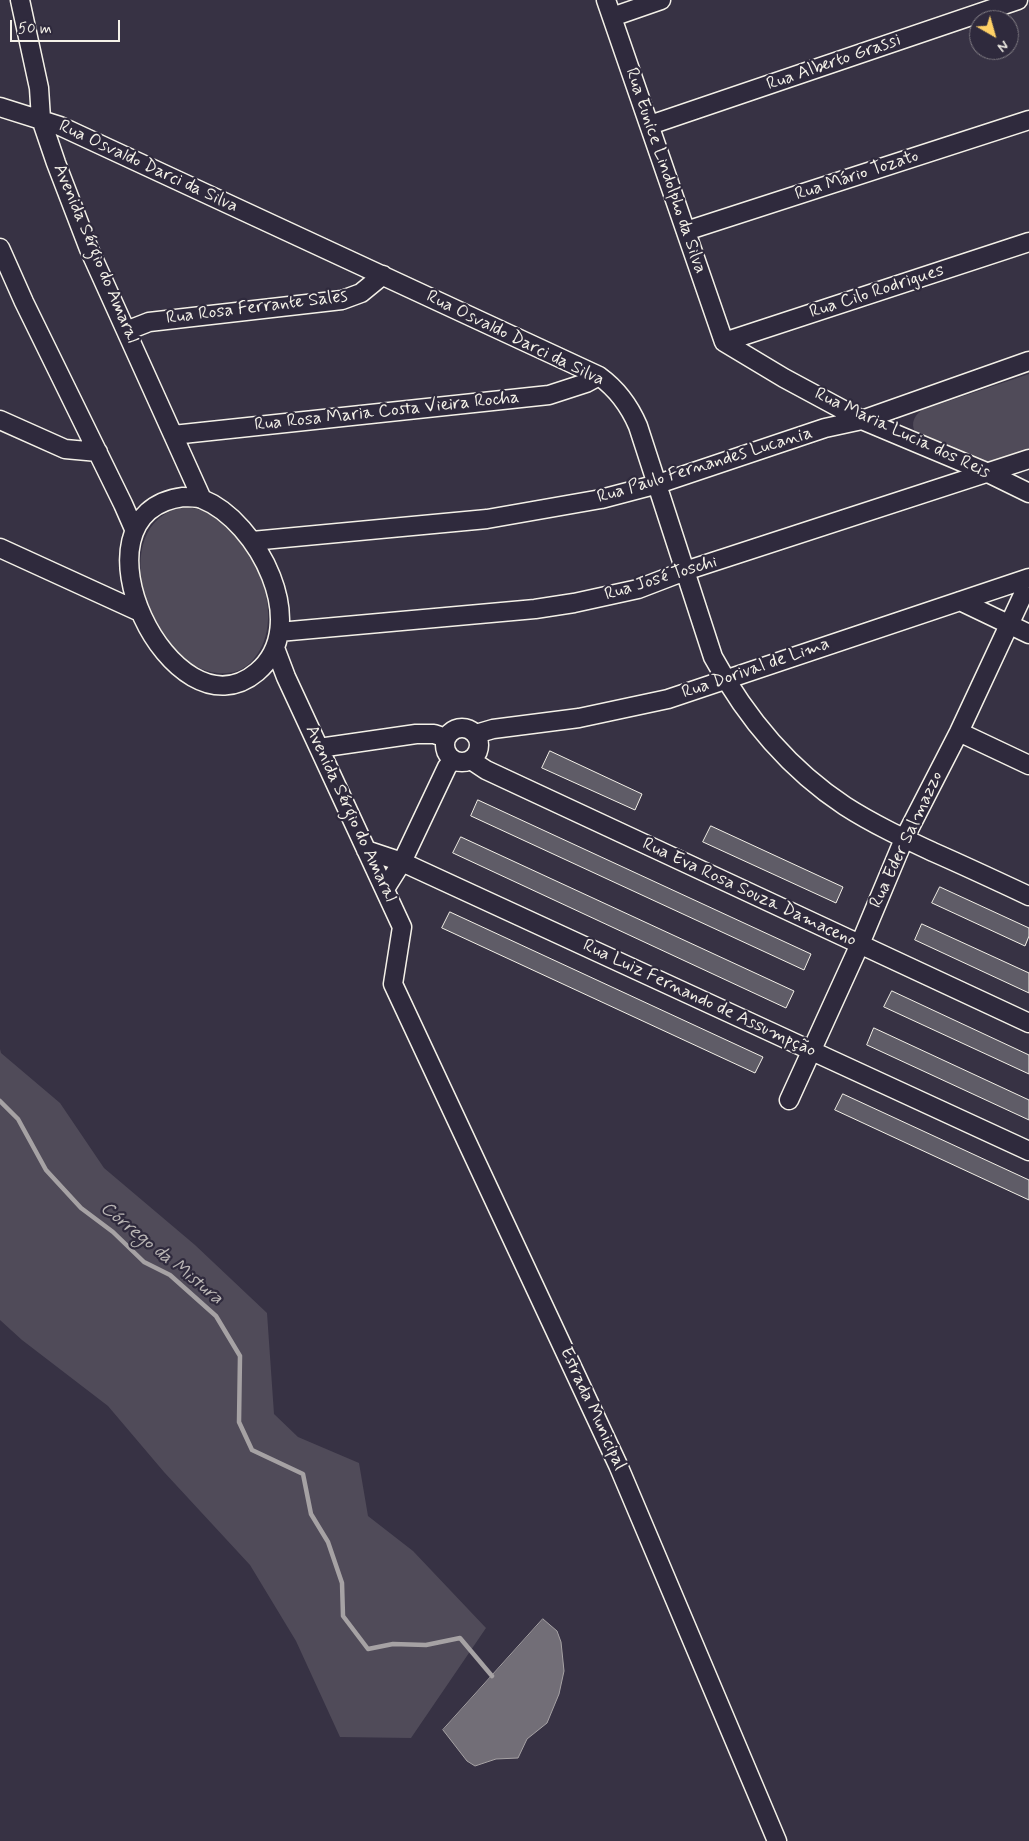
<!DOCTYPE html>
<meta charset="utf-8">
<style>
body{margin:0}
#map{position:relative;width:1029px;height:1841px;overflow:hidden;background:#373244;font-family:Mynerve,sans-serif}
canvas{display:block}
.north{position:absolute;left:969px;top:10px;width:50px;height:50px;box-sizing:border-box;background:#2f2a3d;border:1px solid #7e7a81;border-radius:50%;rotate:142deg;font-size:14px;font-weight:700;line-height:20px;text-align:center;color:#f4f1e8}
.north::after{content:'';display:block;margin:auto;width:18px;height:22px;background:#ffd166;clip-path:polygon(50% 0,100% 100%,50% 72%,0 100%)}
.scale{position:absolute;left:10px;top:20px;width:110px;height:22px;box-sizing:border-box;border:2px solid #f4f1e8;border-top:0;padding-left:6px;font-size:15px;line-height:18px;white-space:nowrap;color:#f4f1e8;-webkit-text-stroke:4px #2f2a3d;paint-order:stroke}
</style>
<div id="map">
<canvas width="1029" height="1841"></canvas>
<div class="north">N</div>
<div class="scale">50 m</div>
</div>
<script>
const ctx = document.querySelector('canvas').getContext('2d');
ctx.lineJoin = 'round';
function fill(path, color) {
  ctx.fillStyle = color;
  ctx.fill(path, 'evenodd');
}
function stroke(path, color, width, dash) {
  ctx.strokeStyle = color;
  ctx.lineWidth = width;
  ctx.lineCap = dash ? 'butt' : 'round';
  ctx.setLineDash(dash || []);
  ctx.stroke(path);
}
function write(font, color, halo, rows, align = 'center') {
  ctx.font = font + ' Mynerve,sans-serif';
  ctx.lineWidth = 4.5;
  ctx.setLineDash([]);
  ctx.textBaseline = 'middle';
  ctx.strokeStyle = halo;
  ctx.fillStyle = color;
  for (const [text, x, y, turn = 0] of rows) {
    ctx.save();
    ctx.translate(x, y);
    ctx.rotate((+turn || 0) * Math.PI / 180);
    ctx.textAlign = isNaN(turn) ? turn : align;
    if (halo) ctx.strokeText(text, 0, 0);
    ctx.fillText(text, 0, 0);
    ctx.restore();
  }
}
fill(new Path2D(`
 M1029,374V453L987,468L918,436C910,427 912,417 922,410Z
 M183,507C197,508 210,511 222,520C258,548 288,623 252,661C243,671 231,674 218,673C150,667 102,524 183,507Z
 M0,1049L1,1053L60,1103L104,1168L195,1245L267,1313L274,1414L298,1437L359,1463L368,1516L413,1551L486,1628L411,1738L340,1737L296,1641L250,1565L164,1472L108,1406L22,1340L0,1320Z`), '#504b59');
const water = new Path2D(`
 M543,1619L557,1631L561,1642L564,1671L559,1694L547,1723L527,1739L518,1758L496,1759L475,1766L467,1761L443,1730Z`);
fill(water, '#726e77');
stroke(water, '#a6a2a4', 1);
stroke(new Path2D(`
 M0,1101L18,1119L46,1170L81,1208L113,1232L144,1262L170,1275L216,1316L240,1356L239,1422L252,1450L303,1474L311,1514L328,1542L342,1583L343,1616L368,1649L393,1644L426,1645L460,1638L492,1676`), '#a6a2a4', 4.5);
const building = new Path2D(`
 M550,751L642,794L635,810L542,768Z
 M478,800L811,954L804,970L471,816Z
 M711,826L843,887L836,903L703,842Z
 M461,837L794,991L786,1008L453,853Z
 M940,887L1029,928V936L1025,946L932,903Z
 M450,912L763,1057L755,1073L442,928Z
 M922,924L1029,973V993L915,940Z
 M892,991L1029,1055V1074L884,1007Z
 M874,1028L1029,1100V1120L867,1045Z
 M843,1094L1029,1180V1200L835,1110Z`);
fill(building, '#5f5c67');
stroke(building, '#f4f1e8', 1);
const minor = new Path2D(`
 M20,0L39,88L41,119L56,163L89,249L202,499
 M606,0L724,342
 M612,17L661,0
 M0,107L60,126L599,376C617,389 629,405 638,426L713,657C745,716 789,769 845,806C873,824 903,838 933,852C965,866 997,881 1029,896
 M650,125L1018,0
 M686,231L1029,120
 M0,248L24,302L123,504L134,529
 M126,331L149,322L342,300L361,293L383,275
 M724,342L784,378L862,420L986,472L1029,493
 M724,342L1029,242
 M0,420L65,449L98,452
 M173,435L549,395L586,383L599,376
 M183,497C189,497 196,497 202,499C258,521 312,626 257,672C173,743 61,513 183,497Z
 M252,541L487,519L601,499L658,484L825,428L862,420L1029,361
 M0,548L140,612
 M960,601L1029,634
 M279,632L535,609L574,603L638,589L685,571L1029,459
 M275,648L286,677L402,927L393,984L618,1465L777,1841
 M445 745a17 17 0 1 1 34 0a17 17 0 1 1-34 0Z
 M959,732L1029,765
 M476,734L493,729L579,718L668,699L1029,578
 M319,748L416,734H434L446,738
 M471,760L486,770L1029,1023
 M366,850L402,862L1029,1151
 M385,889L402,862L447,767L453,760
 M789,1100L860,944L904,839L959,732L1029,582`);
stroke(minor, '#f4f1e8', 21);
stroke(minor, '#2f2a3d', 18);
write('18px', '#f4f1e8', '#2f2a3d', [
 ["Rua Alberto Grassi",834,63,-19],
 ["Rua Osvaldo Darci da Silva",148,167,25],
 ["Rua Eunice Lindolpho da Silva",665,171,71],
 ["Rua Mário Tozato",857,176,-18],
 ["Avenida Sérgio do Amaral",95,254,67],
 ["Rua Cilo Rodrigues",877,292,-18],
 ["Rua Rosa Ferrante Sales",257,308,-7],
 ["Rua Osvaldo Darci da Silva",515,339,26],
 ["Rua Rosa Maria Costa Vieira Rocha",387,412,-6],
 ["Rua Maria Lucia dos Reis",902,434,25],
 ["Rua Paulo Fernandes Lucania",705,466,-17],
 ["Rua José Toschi",661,579,-17],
 ["Rua Dorival de Lima",756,669,-19],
 ["Avenida Sérgio do Amaral",350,814,65],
 ["Rua Eder Salmazzo",907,840,-65],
 ["Rua Eva Rosa Souza Damaceno",749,893,25],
 ["Rua Luiz Fernando de Assumpção",699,999,25],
 ["Estrada Municipal",592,1409,65]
]);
write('italic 19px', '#bab6b5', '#2f2a3d', [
 ["Córrego da Mistura",161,1254,39]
]);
</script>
